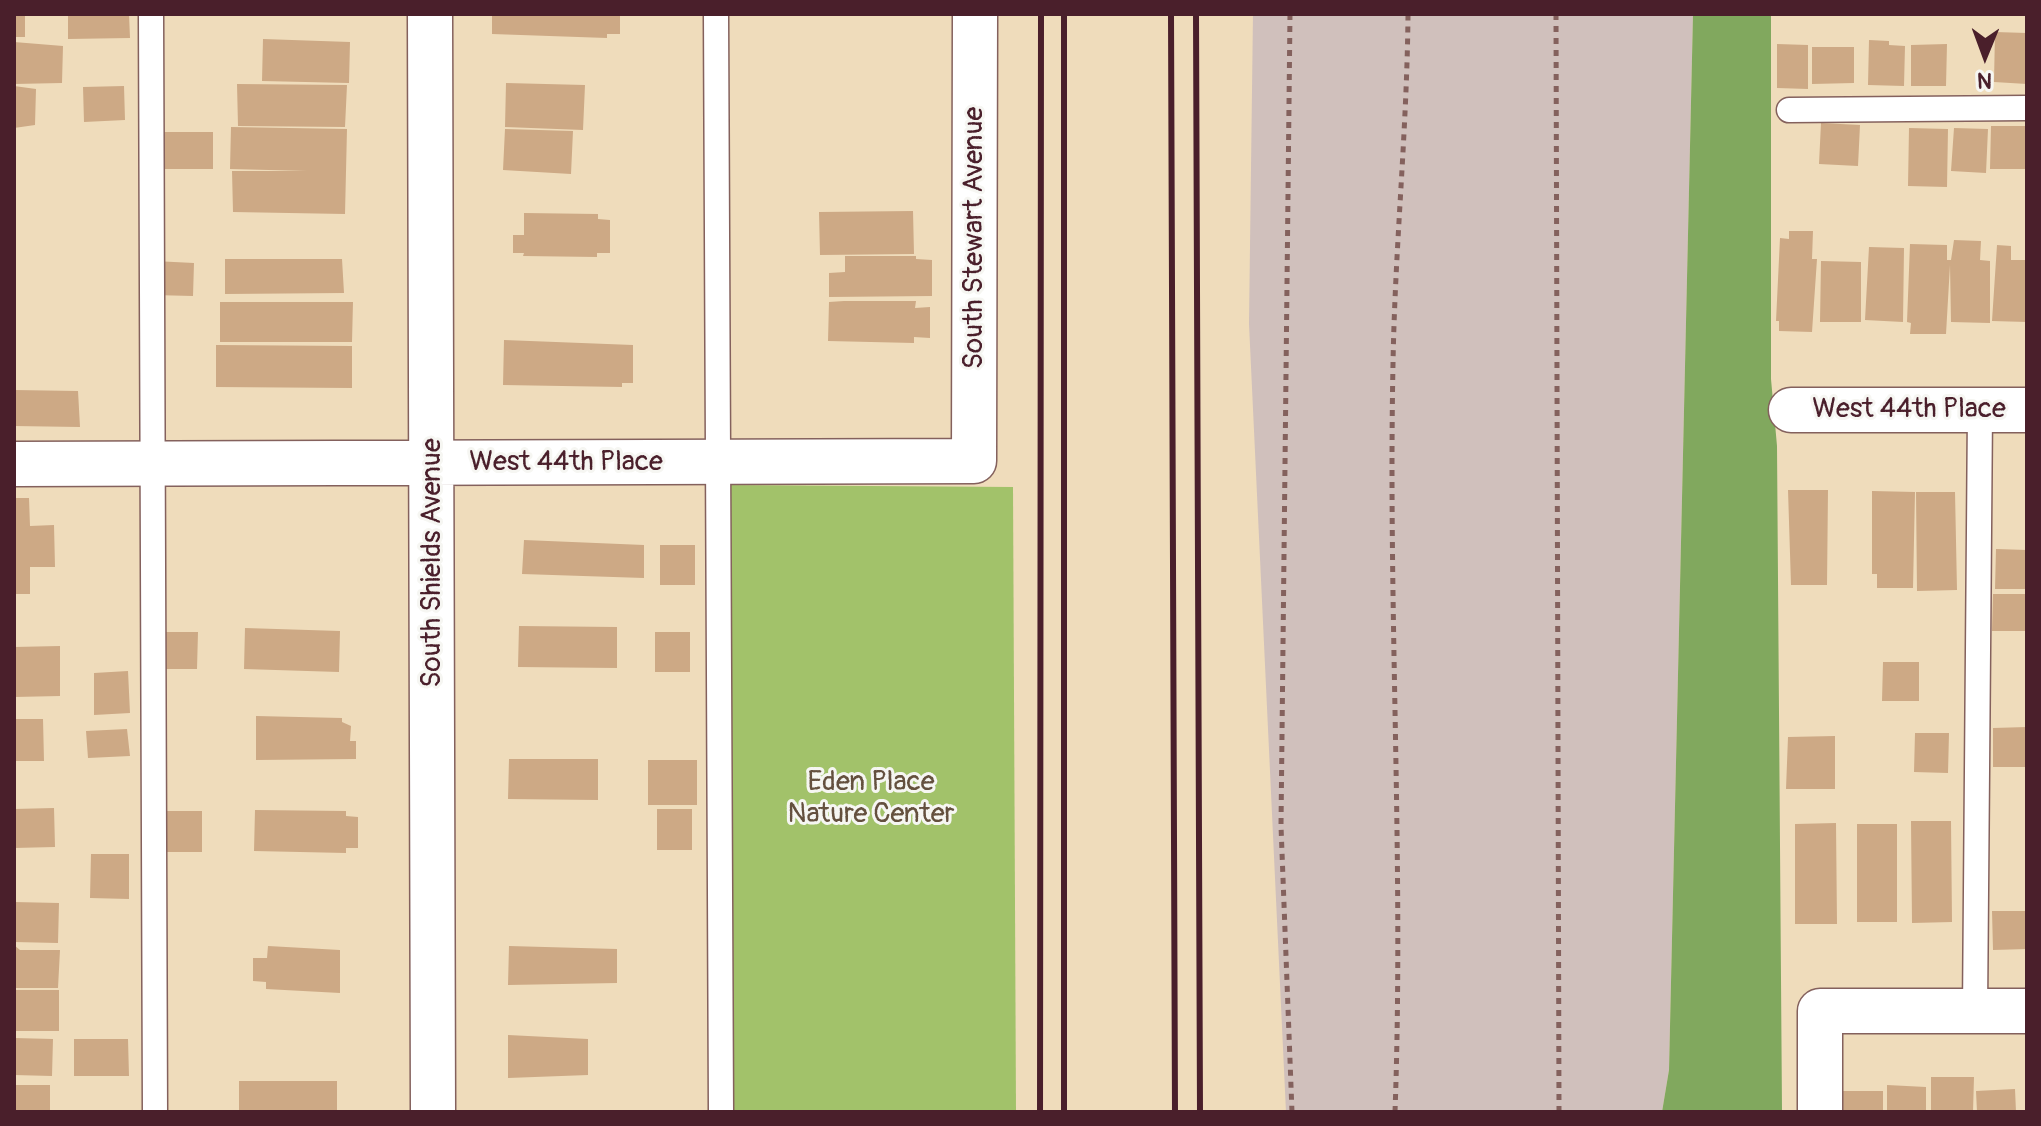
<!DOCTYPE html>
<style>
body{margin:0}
#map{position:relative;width:2041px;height:1126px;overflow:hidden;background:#efdcbb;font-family:Pangolin,sans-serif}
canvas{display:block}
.frame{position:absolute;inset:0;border:16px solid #4a1f2b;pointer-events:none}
.north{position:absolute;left:1945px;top:16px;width:80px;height:80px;-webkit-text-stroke:6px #f6f6f2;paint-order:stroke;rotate:181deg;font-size:22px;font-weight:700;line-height:32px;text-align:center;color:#4a1f2b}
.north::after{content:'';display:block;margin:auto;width:28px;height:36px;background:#4a1f2b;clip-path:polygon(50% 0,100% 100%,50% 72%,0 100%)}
</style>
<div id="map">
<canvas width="2041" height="1126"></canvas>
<div class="frame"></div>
<div class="north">N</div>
</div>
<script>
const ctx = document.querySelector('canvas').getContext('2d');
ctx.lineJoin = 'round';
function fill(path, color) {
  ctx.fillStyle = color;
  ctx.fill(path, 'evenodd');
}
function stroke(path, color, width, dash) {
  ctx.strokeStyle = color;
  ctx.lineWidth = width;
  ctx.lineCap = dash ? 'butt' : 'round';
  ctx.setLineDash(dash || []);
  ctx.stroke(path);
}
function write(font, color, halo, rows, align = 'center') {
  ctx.font = font + ' Pangolin,sans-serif';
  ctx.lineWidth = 6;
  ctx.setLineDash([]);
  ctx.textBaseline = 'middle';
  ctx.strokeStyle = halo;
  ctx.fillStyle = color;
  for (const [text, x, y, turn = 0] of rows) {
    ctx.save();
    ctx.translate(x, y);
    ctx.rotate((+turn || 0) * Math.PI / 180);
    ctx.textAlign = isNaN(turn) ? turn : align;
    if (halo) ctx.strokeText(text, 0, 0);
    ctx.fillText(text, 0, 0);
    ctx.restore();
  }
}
fill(new Path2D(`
 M1253,14H1693L1669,1070L1662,1112H1286L1249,324Z`), '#d0c0bc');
fill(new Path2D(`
 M727,485L1013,487L1016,1112H729Z`), '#a2c26a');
fill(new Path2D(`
 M1693,14H1771V379L1777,446L1782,1112H1662L1669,1070Z`), '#81a85e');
fill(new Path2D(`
 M14,14H25V37H14Z
 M68,14H129L130,38L68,39Z
 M492,14H620V34H607V38L492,34Z
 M1995,32L2027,33V84L1994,82Z
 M263,39L350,42L349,83L262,81Z
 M1869,40L1889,41V45L1905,46L1904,86L1868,85Z
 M14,42L63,46L62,83L14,84Z
 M1777,44L1808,45V89L1777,88Z
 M1947,44L1946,86H1911V45Z
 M1812,47H1854V83L1812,84Z
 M506,83L585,85L583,130L505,127Z
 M237,84L347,85L345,127L238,126Z
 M14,86L36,89L35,125L14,128Z
 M124,86L125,120L84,122L83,87Z
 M1821,123L1860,125L1858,166L1819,164Z
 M1991,126H2027V169H1990Z
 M231,127L347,129L345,214L233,212L232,171H307L230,169Z
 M1909,128L1948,129L1947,187L1908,186Z
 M1954,128L1988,129L1986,173L1951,171Z
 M505,129L573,131L571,174L503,170Z
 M160,132H213V169H160Z
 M913,211L914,254L820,255L819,212Z
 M524,213L598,214V219L610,220V253H597V257L523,256L524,253H513V235H524Z
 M1789,231H1813L1812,259H1817L1812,332L1779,331V321H1776L1780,238L1789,239Z
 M1954,240L1981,241L1980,260L1990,261V323L1951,322L1950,265L1946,334H1910L1911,323L1907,322L1910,244L1947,245V260H1951Z
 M1997,245L2011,246V260H2027V322L1992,321Z
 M1869,247L1904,248L1903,322L1865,320Z
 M845,256H916V259L932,260V296L829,297V273L845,272Z
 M225,259H342L344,293L225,294Z
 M154,261L194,263L193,296L153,295Z
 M1821,261L1861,262V322H1820Z
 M844,301H916L915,308L930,307V338L914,337V343L828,341L829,302Z
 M220,302H353L352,342H220Z
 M504,340L633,345V383H622V387L503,385Z
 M216,345L352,346V388L216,387Z
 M14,390L78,391L80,427L14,426Z
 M1788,490H1828L1827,585H1791Z
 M1872,491L1915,492L1913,588H1877V574H1872Z
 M1916,492H1955L1957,590L1917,591Z
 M14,498H29L30,526L54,525L55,567H30V594H14Z
 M524,540L644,545V578L522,574Z
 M660,545H695V585H660Z
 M1996,549L2027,550V589H1995Z
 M1993,594H2027V631H1992Z
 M519,626L617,627V668L518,667Z
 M245,628L340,631L339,672L244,669Z
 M163,632H198L197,669H163Z
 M655,632H690V672H655Z
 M60,646V696L14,697V647Z
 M1883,662H1919V701H1882Z
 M128,671L130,713L94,715V673Z
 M256,716L342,718V722L351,726L350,741H356V759L256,760Z
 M14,719H43L44,761H14Z
 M2027,727V767H1993V728Z
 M127,729L130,756L88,758L86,731Z
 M1915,733H1949L1948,773L1914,772Z
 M1835,736V789H1786L1788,737Z
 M509,759H598V800L508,799Z
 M648,760H697V805H648Z
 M54,808L55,847L14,848V809Z
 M657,809H692V850H657Z
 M255,810L346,811V816L358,817V848H346V853L254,851Z
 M167,811H202V852H167Z
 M1911,821H1951L1952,922L1912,923Z
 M1836,823L1837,924H1795V824Z
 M1857,824H1897V922H1857Z
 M91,854H129V899L90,898Z
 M14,902L59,903L58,943L14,942Z
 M1992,911H2027V949L1993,950Z
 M14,945L20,950H60L58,988H16Z
 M268,946L340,950V993L266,989V982L253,981V958H267Z
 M509,946L617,949V983L508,985Z
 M16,990H59V1031H14Z
 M508,1035L588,1039V1075L508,1078Z
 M14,1038L53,1039L52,1076L14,1075Z
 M74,1039H128L129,1076H74Z
 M1931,1077H1974L1973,1112H1931Z
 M239,1081H337V1112H239Z
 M14,1085H50V1112H14Z
 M1887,1085L1926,1087V1112H1887Z
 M2015,1089L2016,1112H1977L1976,1091Z
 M1842,1091H1883V1112H1842Z`), '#cda985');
const service = new Path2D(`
 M151,14L155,1112
 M716,14L721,1112
 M1789,110L2027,108
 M1975,1011L1980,410`);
const minor = new Path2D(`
 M430,14L433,1112
 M1791,410H2027
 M14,464L974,461L975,14
 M1820,1112V1011H2027`);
stroke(service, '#84615d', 27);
stroke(minor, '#84615d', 47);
stroke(new Path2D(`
 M1290,14L1281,826L1292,1112
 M1556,14L1559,1112
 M1395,1112C1404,862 1388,613 1393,364C1395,247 1407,131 1408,14`), '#84615d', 5, [6, 6]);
stroke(service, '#fff', 24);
stroke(minor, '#fff', 44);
stroke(new Path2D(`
 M1171,14L1175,1112
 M1196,14L1200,1112
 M1040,1112L1041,14
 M1064,1112V14`), '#4a1f2b', 6);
write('28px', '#4a1f2b', '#f6f6f2', [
 ["South Stewart Avenue",975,238,-90],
 ["West 44th Place",1909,410],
 ["West 44th Place",566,463],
 ["South Shields Avenue",433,563,-90]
]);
write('28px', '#64503e', '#f6f6f2', [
 ["Eden Place",871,783],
 ["Nature Center",871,815]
]);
</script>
